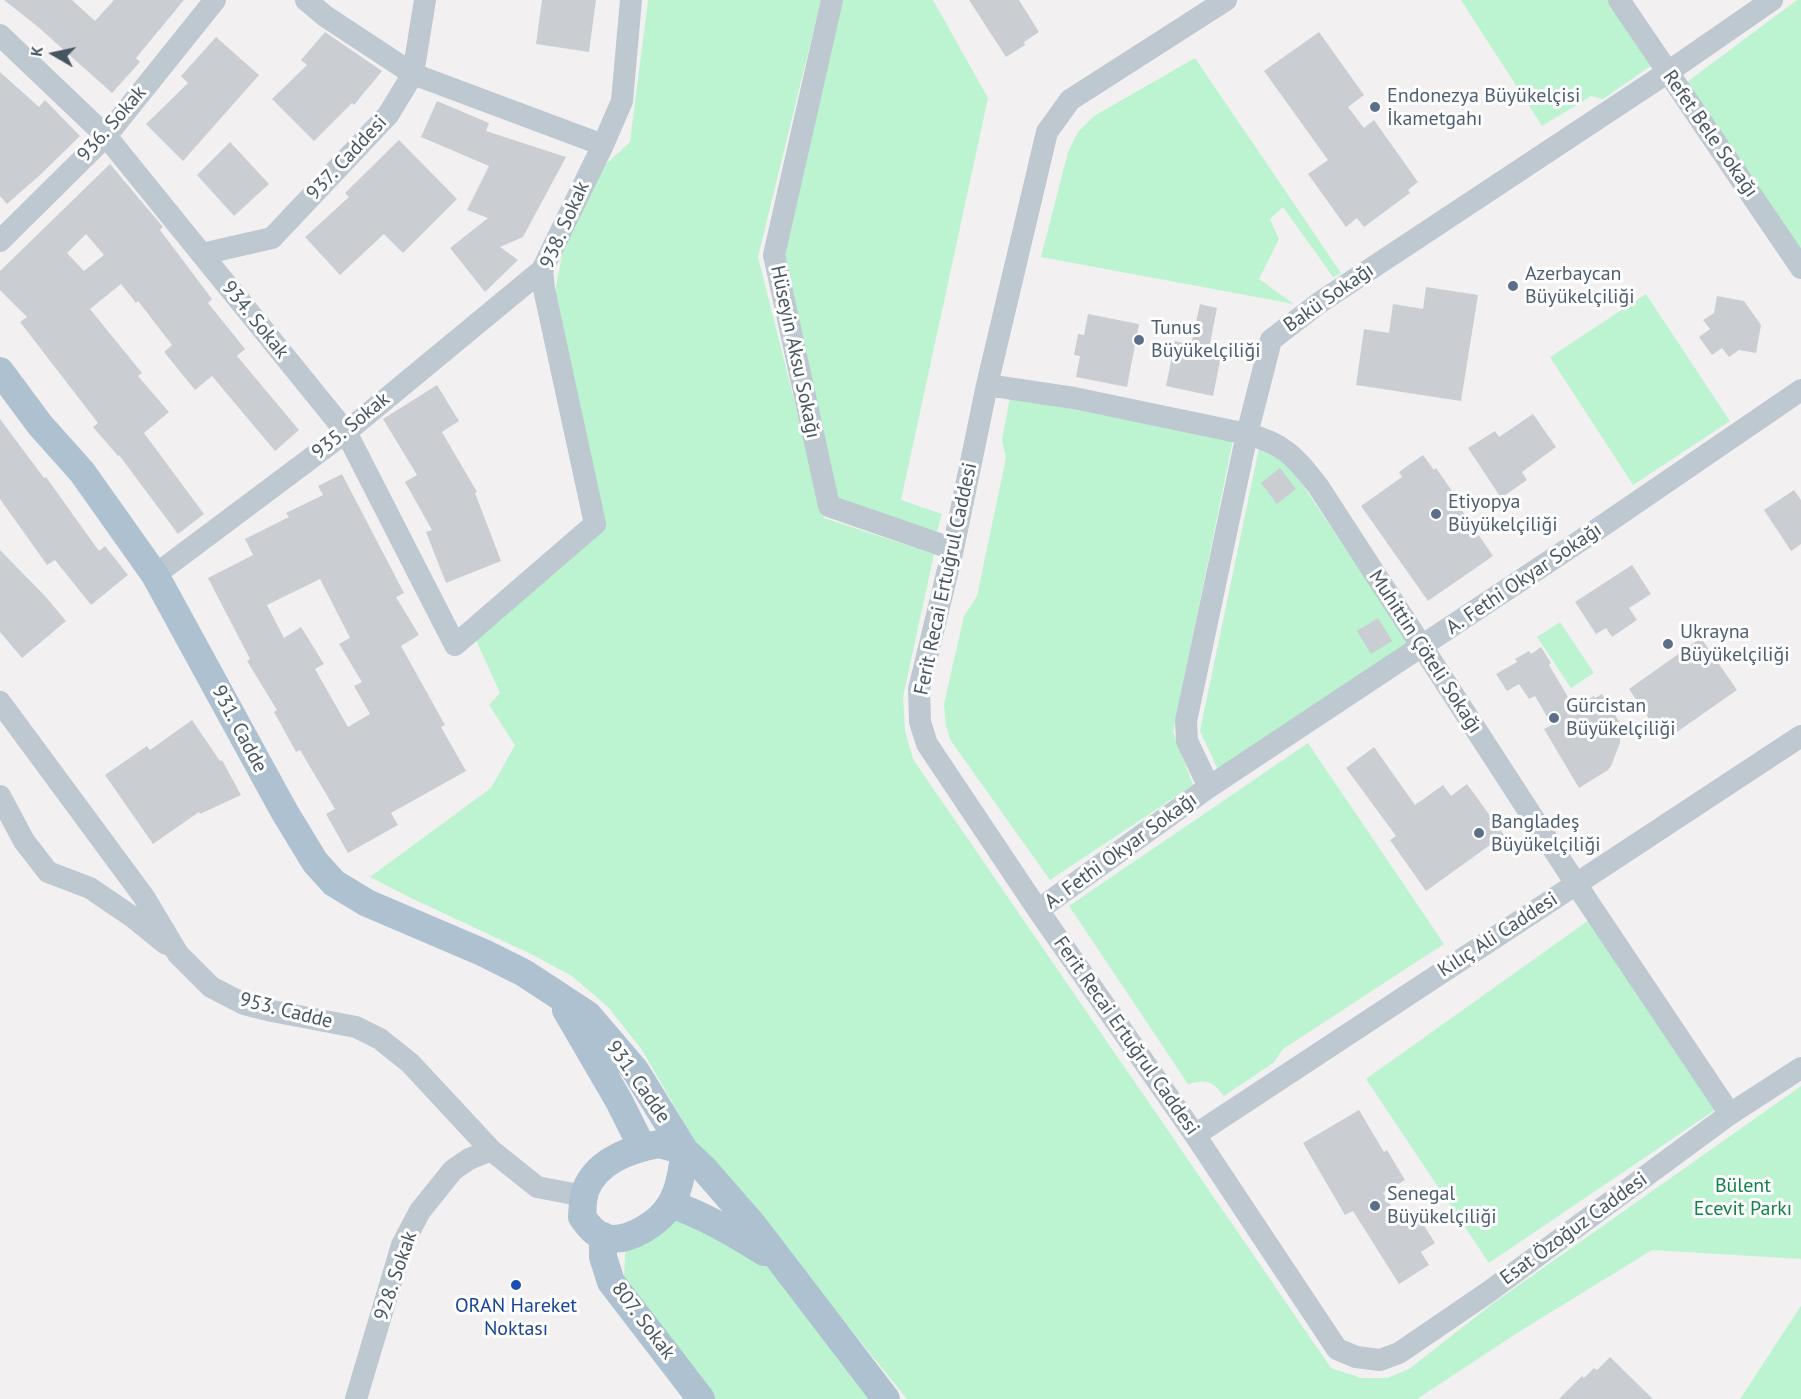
<!DOCTYPE html>
<meta charset="utf-8">
<style>
body{margin:0}
#map{position:relative;width:1801px;height:1399px;overflow:hidden;background:#f3f0f1;font-family:"PT Sans",sans-serif}
canvas{display:block}
.north{position:absolute;left:24px;top:24px;width:60px;height:60px;-webkit-text-stroke:4px #fff;paint-order:stroke;rotate:279deg;font-size:16px;font-weight:700;line-height:24px;text-align:center;color:#475560}
.north::after{content:'';display:block;margin:auto;width:21px;height:27px;background:#475560;clip-path:polygon(50% 0,100% 100%,50% 72%,0 100%)}
</style>
<div id="map">
<canvas width="1801" height="1399"></canvas>
<div class="north">K</div>
</div>
<script>
const ctx = document.querySelector('canvas').getContext('2d');
ctx.lineJoin = 'round';
function fill(path, color) {
  ctx.fillStyle = color;
  ctx.fill(path, 'evenodd');
}
function stroke(path, color, width, dash) {
  ctx.strokeStyle = color;
  ctx.lineWidth = width;
  ctx.lineCap = dash ? 'butt' : 'round';
  ctx.setLineDash(dash || []);
  ctx.stroke(path);
}
function write(font, color, halo, rows, align = 'center') {
  ctx.font = font + ' "PT Sans",sans-serif';
  ctx.lineWidth = 6;
  ctx.setLineDash([]);
  ctx.textBaseline = 'middle';
  ctx.strokeStyle = halo;
  ctx.fillStyle = color;
  for (const [text, x, y, turn = 0] of rows) {
    ctx.save();
    ctx.translate(x, y);
    ctx.rotate((+turn || 0) * Math.PI / 180);
    ctx.textAlign = isNaN(turn) ? turn : align;
    if (halo) ctx.strokeText(text, 0, 0);
    ctx.fillText(text, 0, 0);
    ctx.restore();
  }
}
fill(new Path2D(`
 M648,0H821L758,257L824,518L934,554L903,697L905,731L913,759L1331,1368L1361,1378H1387L1409,1369L1495,1302L1801,1086V1259L1652,1250L1517,1333L1417,1399H907L724,1173L694,1140L642,1050L608,1007L572,976L531,954L413,899L370,877L491,788L515,745L489,705L500,693L476,640L603,529L555,292L563,250L602,168L630,142Z
 M841,0H933L988,98L901,500L942,514L935,538L835,500L783,260Z
 M1461,0H1609L1652,65L1603,99L1591,96L1542,126Z
 M1797,0H1801V250L1687,82Z
 M1195,58L1341,273L1333,277L1283,207L1270,219L1279,239L1259,279L1294,304L1041,257L1068,152L1078,132L1094,116Z
 M1646,294L1730,421L1633,485L1550,357Z
 M1010,397L1233,440L1173,732L1193,785L1050,880L951,741L946,726L944,704L964,616L977,596L1006,458L1002,440Z
 M1259,448L1285,459L1410,644L1219,772L1200,731Z
 M1560,622L1594,673L1571,688L1537,637Z
 M1308,743L1444,944L1283,1049L1273,1063L1224,1096C1212,1081 1207,1079 1188,1084L1069,906Z
 M1589,920L1715,1110L1489,1263L1366,1079Z
 M671,1204L783,1265L886,1399H701L624,1277L626,1237Z
 M1801,1306V1399H1740Z`), '#bcf3d0');
fill(new Path2D(`
 M4,0H72L95,21L114,0H184L136,58L140,62L112,93L37,26Z
 M542,0H596L589,52L536,44Z
 M969,0H1019L1039,32L1024,42L1025,45L1006,57Z
 M325,32L382,71L354,105L352,103L314,141L272,99L307,65L301,60Z
 M1319,32L1364,95L1348,107L1364,128L1374,120L1418,182L1408,190L1410,193L1364,227L1357,218L1346,227L1308,174L1328,160L1264,71Z
 M216,37L259,75L183,161L146,124L188,83L181,76Z
 M0,72L39,107L45,100L80,136L40,175L7,204L0,196Z
 M437,101L489,123L486,131L566,157L523,237L500,247L518,260L485,292L450,248L488,218L467,210L489,166L421,137Z
 M399,140L457,199L403,253L384,234L340,275L305,237L349,197L345,193Z
 M230,142L269,184L234,216L197,175Z
 M110,164L163,227L160,230L212,299L208,303L245,349L237,356L299,430L275,451L212,376L195,390L164,352L172,345L138,301L136,303L121,284L90,309L142,373L138,376L169,412L144,433L204,514L178,534L119,455L118,456L93,427L98,423L20,322L27,317L0,290V271ZM86,234L104,255L84,271L67,253Z
 M1426,287L1478,295L1461,401L1356,385L1364,329L1389,333L1393,304L1423,309Z
 M1717,296L1744,301L1761,325L1756,353L1739,350L1729,357L1722,348L1712,355L1699,337L1710,329L1703,320L1714,313Z
 M1200,304L1217,308L1209,349L1222,351L1213,396L1166,386L1175,341L1191,345Z
 M1088,314L1139,324L1127,387L1076,377L1080,356L1074,355L1078,334L1084,335Z
 M437,385L459,421L442,432L477,492L475,493L501,561L446,583L426,532L432,530L405,482L417,475L383,419Z
 M1533,414L1556,447L1522,472L1527,480L1501,498L1468,448L1495,431L1499,437Z
 M0,419L44,478L46,477L99,551L105,546L128,575L91,605L55,560L47,565L0,499Z
 M1423,455L1434,470L1436,468L1459,501L1457,503L1493,556L1428,601L1361,506L1402,477L1399,472Z
 M1280,468L1296,489L1277,504L1261,483Z
 M342,474L404,593L396,597L419,635L401,646L445,725L441,727L466,771L391,813L398,825L348,853L326,814L335,809L300,750L296,752L274,712L277,710L247,661L250,659L208,578L253,555L245,539L289,517L286,513L323,495L318,486ZM320,579L350,638L339,644L362,682L354,686L370,714L348,727L315,669L324,664L301,627L284,638L267,605Z
 M1794,490L1801,500V544L1791,551L1764,510Z
 M0,550L45,596L66,621L22,658L0,632Z
 M1632,565L1651,594L1629,608L1637,620L1612,637L1606,628L1596,634L1575,602Z
 M1378,618L1392,641L1371,654L1357,631Z
 M1701,638L1737,690L1664,741L1629,689Z
 M1541,647L1551,663L1549,665L1574,707L1594,696L1595,698L1602,694L1620,723V743L1611,766L1608,770L1579,788L1544,729L1552,725L1535,696L1529,699L1519,684L1507,691L1496,674L1517,662L1515,659L1529,651L1531,654Z
 M192,720L220,761L222,760L241,795L200,814L199,812L153,844L105,775L147,746L150,750Z
 M1374,747L1415,805L1443,785L1451,796L1467,784L1504,835L1426,891L1390,840L1396,836L1346,768Z
 M1359,1110L1384,1152L1387,1150L1405,1180L1383,1193L1400,1220L1415,1211L1435,1243L1421,1252L1429,1265L1399,1284L1353,1211L1345,1215L1303,1143Z
 M1610,1357L1653,1399H1559L1582,1376L1584,1378L1594,1368L1597,1370Z`), '#caced3');
stroke(new Path2D(`
 M306,0L325,16L413,74L603,145
 M832,0L774,255L829,506L953,549
 M1226,0L1070,100L1047,132L987,385L953,549L919,689L920,722L927,744L1038,910L1195,1135L1337,1349L1356,1357L1380,1360L1399,1353L1487,1293L1730,1114L1801,1068
 M1619,0L1801,268
 M0,35L106,136L346,432L455,645L595,524L544,289L542,270L603,145L622,101L631,0
 M0,241L106,136L215,0
 M202,254L272,238L388,115L413,74L425,0
 M987,385L1074,398L1247,434C1285,444 1294,456 1318,486L1576,884L1730,1114
 M155,575L346,432L542,270
 M0,702L144,897L178,954L211,987L244,1004L272,1011L356,1027L380,1039L410,1063L491,1150L537,1187L584,1196
 M1209,787L1187,741L1186,721L1247,434L1271,340L1319,303L1668,72L1772,0
 M0,796L24,841L48,872L90,888L134,918L166,944
 M1038,910L1209,787L1586,537L1801,390
 M1195,1135L1801,736
 M356,1399L402,1245L420,1211L453,1170L469,1159L491,1150`), '#bdc8d1', 22);
stroke(new Path2D(`
 M0,371L40,425L82,472L155,575L284,811L315,862L334,883L367,903L484,953L524,973L588,1015L635,1070L685,1151L705,1170L753,1225L886,1399
 M566,1010L619,1101L642,1147
 M659,1144L685,1151C682,1169 680,1190 670,1205C660,1222 632,1240 611,1239C598,1238 589,1227 582,1217C583,1208 582,1198 586,1189C598,1160 631,1149 659,1144Z
 M671,1204C705,1216 734,1233 764,1252
 M603,1236V1257L611,1282L701,1399`), '#aec1d1', 28);
for (const [x, y, r, color] of [
 [1375,107,6,"#5c6f8a"],
 [1513,286,6,"#5c6f8a"],
 [1139,340,6,"#5c6f8a"],
 [1436,514,6,"#5c6f8a"],
 [1668,644,6,"#5c6f8a"],
 [1554,718,6,"#5c6f8a"],
 [1479,833,6,"#5c6f8a"],
 [1375,1206,6,"#5c6f8a"],
 [516,1285,6,"#1a4fb4"]
]) {
  const dot = new Path2D();
  dot.arc(x, y, r, 0, 2 * Math.PI);
  ctx.fillStyle = color;
  ctx.fill(dot);
  stroke(dot, '#fff', 2);
}
write('20px', '#4e5e75', '#fff', [
 ["Endonezya Büyükelçisi",1387,96],
 ["İkametgahı",1387,119],
 ["Azerbaycan",1525,274],
 ["Büyükelçiliği",1525,297],
 ["Tunus",1151,328],
 ["Büyükelçiliği",1151,351],
 ["Etiyopya",1448,502],
 ["Büyükelçiliği",1448,525],
 ["Ukrayna",1680,632],
 ["Büyükelçiliği",1680,655],
 ["Gürcistan",1566,706],
 ["Büyükelçiliği",1566,729],
 ["Bangladeş",1491,822],
 ["Büyükelçiliği",1491,845],
 ["Senegal",1387,1194],
 ["Büyükelçiliği",1387,1217]
], 'left');
write('20px', '#475560', '#fff', [
 ["936. Sokak",112,124,-49],
 ["Refet Bele Sokağı",1710,134,55],
 ["937. Caddesi",347,158,-47],
 ["938. Sokak",565,225,-66],
 ["Bakü Sokağı",1329,298,-35],
 ["934. Sokak",255,320,51],
 ["Hüseyin Aksu Sokağı",795,352,78],
 ["935. Sokak",351,426,-39],
 ["Ferit Recai Ertuğrul Caddesi",946,579,-78],
 ["A. Fethi Okyar Sokağı",1524,579,-34],
 ["Muhittin Çöteli Sokağı",1425,652,57],
 ["931. Cadde",239,729,62],
 ["A. Fethi Okyar Sokağı",1121,851,-36],
 ["Kılıç Ali Caddesi",1498,935,-33],
 ["953. Cadde",286,1011,14],
 ["Ferit Recai Ertuğrul Caddesi",1126,1036,55],
 ["931. Cadde",638,1082,55],
 ["Esat Özoğuz Caddesi",1574,1229,-36],
 ["928. Sokak",396,1276,-71],
 ["807. Sokak",643,1321,53]
]);
write('20px', '#108347', '#fff', [
 ["Bülent",1743,1186],
 ["Ecevit Parkı",1743,1209]
]);
write('20px', '#164399', '#fff', [
 ["ORAN Hareket",516,1306],
 ["Noktası",516,1329]
]);
</script>
